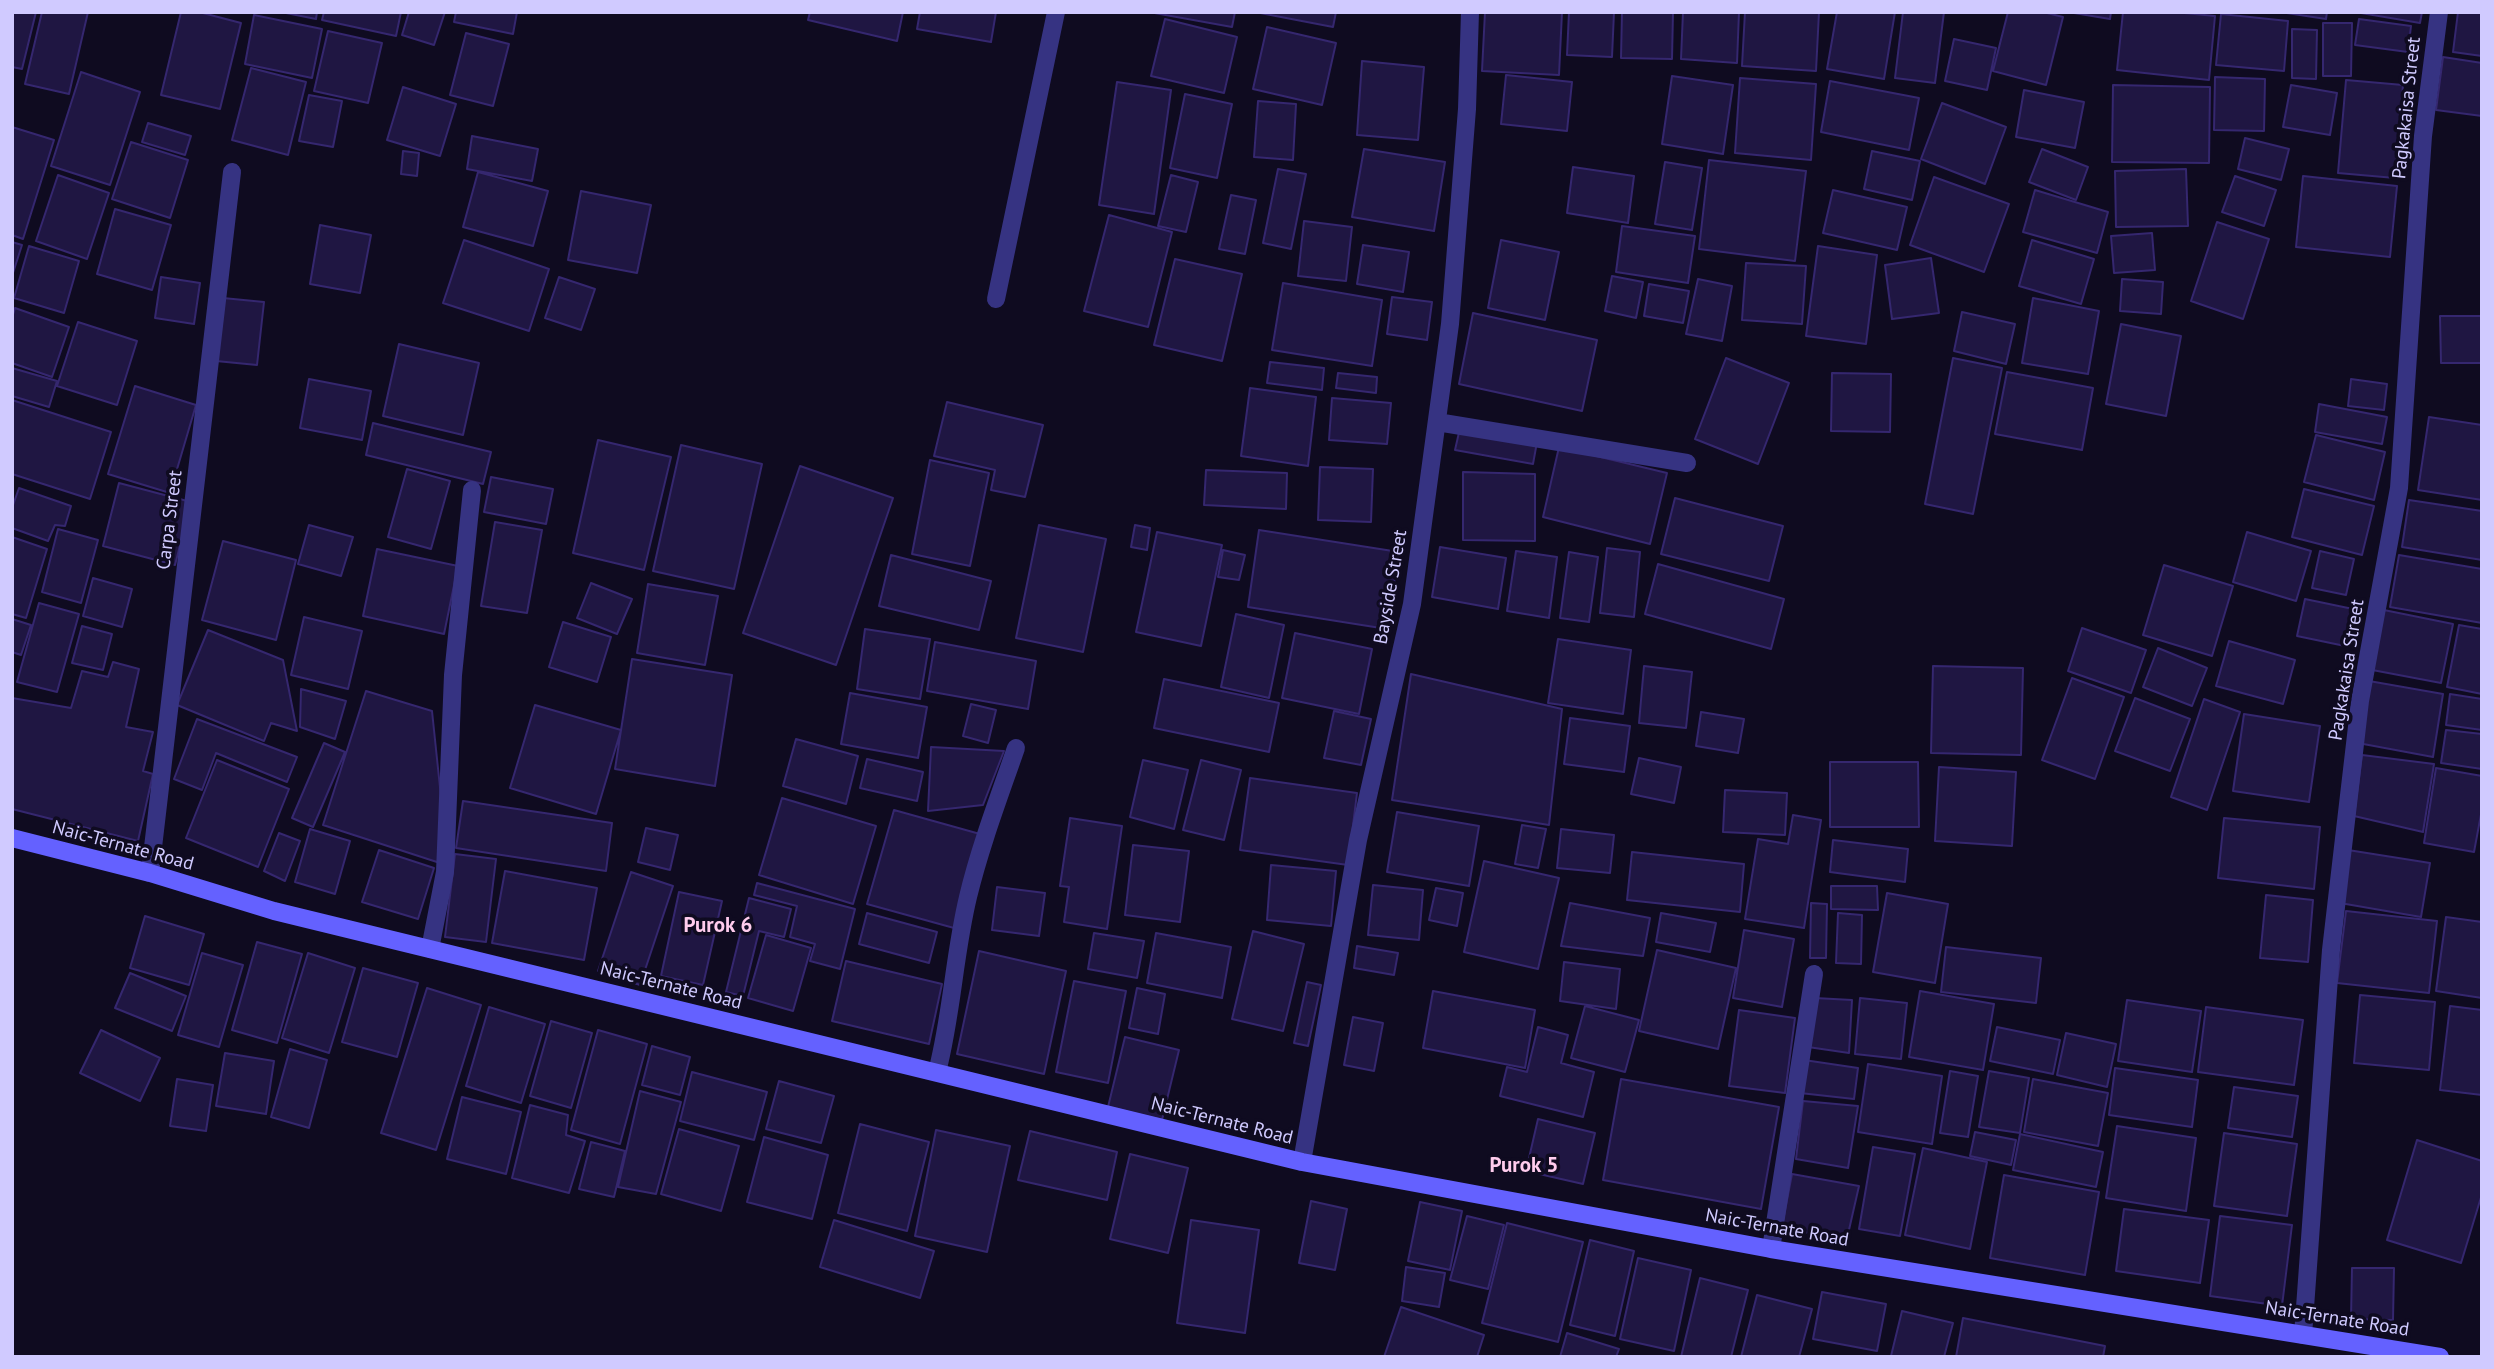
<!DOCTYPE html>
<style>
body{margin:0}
#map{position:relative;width:2494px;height:1369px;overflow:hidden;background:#0f0b20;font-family:"PT Sans",sans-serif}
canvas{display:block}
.frame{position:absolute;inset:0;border:14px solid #d0caff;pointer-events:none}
</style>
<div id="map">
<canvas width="2494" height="1369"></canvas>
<div class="frame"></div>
</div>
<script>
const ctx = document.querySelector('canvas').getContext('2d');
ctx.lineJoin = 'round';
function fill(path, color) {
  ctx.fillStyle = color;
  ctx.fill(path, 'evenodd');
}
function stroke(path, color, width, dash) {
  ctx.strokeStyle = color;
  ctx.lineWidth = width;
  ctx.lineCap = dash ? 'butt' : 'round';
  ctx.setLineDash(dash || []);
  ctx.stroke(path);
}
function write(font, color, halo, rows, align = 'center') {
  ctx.font = font + ' "PT Sans",sans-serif';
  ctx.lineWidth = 7;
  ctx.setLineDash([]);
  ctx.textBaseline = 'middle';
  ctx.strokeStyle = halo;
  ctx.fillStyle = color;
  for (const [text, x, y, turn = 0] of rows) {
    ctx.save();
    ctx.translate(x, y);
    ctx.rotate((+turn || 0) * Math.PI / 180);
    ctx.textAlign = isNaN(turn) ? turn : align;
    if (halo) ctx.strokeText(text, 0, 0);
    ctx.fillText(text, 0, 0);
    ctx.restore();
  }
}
const building = new Path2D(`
 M12,12H36L22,69L12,67Z
 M42,12H88L69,94L25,84Z
 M181,12H199L241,23L220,109L161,95Z
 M281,12H317L316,19Z
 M324,12H401L396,36L322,20Z
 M409,12H445L434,45L402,35Z
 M456,12H517L513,34L454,22Z
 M810,12H903L897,41L808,20Z
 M920,12H996L991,42L917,29Z
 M1149,12H1235L1232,27Z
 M1255,12H1336L1333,27Z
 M1485,12H1562L1559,75L1482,71Z
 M1569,12H1614L1612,57L1567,55Z
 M1622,12H1673L1672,59L1621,58Z
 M1683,12H1739L1737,63L1681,59Z
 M1745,12H1819L1816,71L1742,66Z
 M1837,12H1895L1884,79L1827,69Z
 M1903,12H1944L1935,83L1895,78Z
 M2008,12H2043L2063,17L2046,85L1993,71Z
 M2068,12H2111L2110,19Z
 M2123,12H2174L2215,16L2209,80L2117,70Z
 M2280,12H2327L2326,19Z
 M2355,12H2422L2420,23Z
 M2458,12H2482V56L2453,52Z
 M2221,14L2288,21L2284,71L2216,65Z
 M254,15L322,29L312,78L245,64Z
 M1165,19L1237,37L1224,93L1151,76Z
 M2359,19L2411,26L2408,52L2355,45Z
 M2323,23H2352L2351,76H2323Z
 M1267,27L1336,43L1322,105L1253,89Z
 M2292,29L2317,30L2316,79L2292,78Z
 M328,31L382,43L368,103L314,91Z
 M466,33L509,44L493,106L450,95Z
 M1954,39L1996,48L1987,90L1945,81Z
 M2443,57L2482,63V116L2436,110Z
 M1362,61L1424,67L1418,140L1357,135Z
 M251,68L306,82L288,155L232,140Z
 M81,72L140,92L110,185L51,166Z
 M1506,75L1572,82L1567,131L1501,124Z
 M1672,76L1733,85L1723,154L1662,144Z
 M2215,77L2265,79L2264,131L2214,130Z
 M1740,78L1816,84L1811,160L1735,153Z
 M2346,80L2403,85L2395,178L2338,173Z
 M1830,81L1919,98L1909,150L1821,132Z
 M1117,82L1171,90L1154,214L1099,205Z
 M2113,85L2210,87L2209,163L2112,162Z
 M2291,85L2337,93L2330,135L2283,127Z
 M403,87L456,104L440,156L387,140Z
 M2024,90L2084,102L2075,148L2016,137Z
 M1185,94L1232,104L1217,178L1170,168Z
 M309,95L342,101L333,147L299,141Z
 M1258,101L1296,104L1293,160L1254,157Z
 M1942,103L2006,127L1985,184L1921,159Z
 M148,123L191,136L185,155L142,142Z
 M12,127L54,140L23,239L12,235Z
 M472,136L538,149L532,181L467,169Z
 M2245,138L2289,149L2281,180L2238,169Z
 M131,142L188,160L170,218L112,199Z
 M1364,149L1445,162L1434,231L1352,217Z
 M2042,149L2088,167L2076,200L2029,182Z
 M403,151L419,153L417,176L401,174Z
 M1872,151L1920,161L1912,200L1864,189Z
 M1709,160L1806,171L1795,261L1699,249Z
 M1665,162L1702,168L1692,230L1655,224Z
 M1573,167L1634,176L1628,223L1567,213Z
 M1278,169L1306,174L1291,249L1263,243Z
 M2186,169L2188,226L2116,227L2115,171Z
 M478,172L548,191L533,246L463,227Z
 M58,175L109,193L87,259L36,241Z
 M1171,175L1198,182L1186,232L1158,226Z
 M2235,176L2276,190L2264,226L2222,212Z
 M2303,176L2397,186L2390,257L2296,247Z
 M1934,177L2009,204L1984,272L1910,245Z
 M1833,190L1907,207L1897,250L1823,233Z
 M2035,190L2108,212L2097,253L2023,232Z
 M581,191L651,205L637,273L568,260Z
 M1231,195L1256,200L1245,254L1219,249Z
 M115,209L171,225L152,290L97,274Z
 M1109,215L1172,232L1148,327L1084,311Z
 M1304,221L1352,227L1346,281L1298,276Z
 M2217,222L2269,239L2243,319L2191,301Z
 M320,225L371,235L360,293L310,284Z
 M1622,226L1695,236L1688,283L1616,272Z
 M2152,233L2155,270L2114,273L2111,236Z
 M464,240L549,269L529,331L443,303Z
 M1501,240L1559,252L1545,320L1488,308Z
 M2032,240L2094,259L2081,304L2019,286Z
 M12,242L22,245L12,276Z
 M1363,245L1409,252L1403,292L1357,284Z
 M29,246L79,261L64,313L14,298Z
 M1818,246L1877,255L1866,344L1806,336Z
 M1931,258L1939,313L1892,319L1885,265Z
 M1175,259L1242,274L1222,361L1154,345Z
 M1746,263L1806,266L1802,324L1742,320Z
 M1612,276L1643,282L1636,318L1605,311Z
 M161,277L200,283L194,324L155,318Z
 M559,277L595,289L581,330L545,318Z
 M1698,279L1732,286L1722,341L1686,334Z
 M2122,279L2163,282L2161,314L2120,311Z
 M1283,283L1382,300L1372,366L1272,350Z
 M1649,284L1689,291L1683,323L1644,316Z
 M1392,297L1432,302L1427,340L1387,334Z
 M223,298L264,302L257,365L216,361Z
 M2033,298L2099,311L2088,374L2022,363Z
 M15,308L69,327L52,377L12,363V318Z
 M1962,312L2015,324L2006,364L1954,351Z
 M1473,313L1597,340L1582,411L1459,384Z
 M2440,316H2482V363H2441Z
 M78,322L137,341L117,405L57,386Z
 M2121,324L2181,336L2166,416L2106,404Z
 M399,344L479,363L463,435L383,416Z
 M1726,358L1789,383L1758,464L1695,439Z
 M1953,358L2002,368L1973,514L1925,504Z
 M1270,362L1324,368L1322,390L1267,383Z
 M12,368L57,381L49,407L12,396Z
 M2007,372L2093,388L2082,450L1995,434Z
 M1338,373L1377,377L1376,393L1336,388Z
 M1832,373L1891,374L1890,432L1831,431Z
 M309,379L371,391L362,440L300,428Z
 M2351,379L2387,384L2384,410L2348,406Z
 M135,386L196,405L170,493L108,474Z
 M1250,388L1316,397L1308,466L1241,456Z
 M1332,398L1391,403L1387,444L1329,440Z
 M12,400L111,432L90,499L12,474Z
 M947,402L1043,425L1025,497L991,490L995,470L934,456Z
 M2319,404L2387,417L2382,444L2315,432Z
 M2429,417L2482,425V500L2418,490Z
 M373,423L491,452L483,484L366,455Z
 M1460,428L1537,442L1533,464L1455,450Z
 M2316,435L2385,452L2374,500L2304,482Z
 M598,440L671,457L644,570L573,553Z
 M681,445L762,464L734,589L653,571Z
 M1559,447L1667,473L1650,544L1543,517Z
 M930,460L989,473L970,566L912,554Z
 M800,466L893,498L836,665L743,633Z
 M1320,467L1373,469L1371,522L1318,520Z
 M407,469L450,481L431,549L388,537Z
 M1206,470L1287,473L1286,509L1204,505Z
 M1463,472L1535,474V541L1463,540Z
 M491,477L553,489L546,524L484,512Z
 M119,483L191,502L175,565L103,546Z
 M19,488L71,506L65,526L55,525L48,541L12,528V508Z
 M2304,489L2374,506L2362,555L2292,537Z
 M1675,498L1783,526L1769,581L1661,554Z
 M2409,500L2482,511V560L2402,547Z
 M495,522L542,530L527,613L481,606Z
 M309,525L353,537L341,576L298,564Z
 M1039,525L1106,539L1083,652L1016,638Z
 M1135,525L1150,528L1147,550L1131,547Z
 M58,529L98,540L81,603L42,592Z
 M1259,530L1399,552L1387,629L1248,607Z
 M1157,532L1222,545L1201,646L1136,632Z
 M2247,532L2311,551L2296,601L2233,582Z
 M12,537L47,549L26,618L12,614Z
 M223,541L296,560L276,640L202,620Z
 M1440,547L1506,558L1498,609L1432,597Z
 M1607,548L1640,552L1634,617L1600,613Z
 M377,549L458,566L444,634L363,616Z
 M1223,550L1245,555L1239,580L1218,577Z
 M1516,551L1557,557L1549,618L1507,611Z
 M2320,551L2354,559L2346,595L2312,588Z
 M1569,552L1598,557L1589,622L1560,618Z
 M891,555L991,581L979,630L879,606Z
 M2399,555L2482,569V623L2390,607Z
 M1658,564L1784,599L1771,649L1645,614Z
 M2164,565L2233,586L2212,656L2143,635Z
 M93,578L132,589L122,627L83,616Z
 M591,583L632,599L617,634L577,618Z
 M648,584L718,596L705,665L637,653Z
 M2305,599L2353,609L2345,646L2297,636Z
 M39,603L79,614L57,692L17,682Z
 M2379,609L2453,624L2441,683L2367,669Z
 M1236,614L1284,625L1269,698L1221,687Z
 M304,617L362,631L348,689L291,675Z
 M12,619L31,625L21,655L12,652Z
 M563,622L611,637L597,682L549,667Z
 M2459,625L2482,629V694L2447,687Z
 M82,626L112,634L103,670L72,663Z
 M2082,628L2146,650L2131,693L2068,671Z
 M865,629L930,639L920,699L857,689Z
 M208,630L283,660L297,731L271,723L264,741L177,705Z
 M1295,633L1372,649L1359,714L1282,698Z
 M1558,639L1631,650L1623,714L1548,703Z
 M2229,641L2295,660L2283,704L2216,686Z
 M935,642L1036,661L1028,709L927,691Z
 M2158,648L2207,668L2192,706L2143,687Z
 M632,659L732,675L715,786L615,769Z
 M113,662L139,669L126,727L153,732L143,771L153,774L138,841L12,809V698L71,708L82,671L108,677Z
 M1644,666L1692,672L1686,728L1639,723Z
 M1933,666L2023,668L2021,755L1931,753Z
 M1411,674L1562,709L1549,825L1392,800Z
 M2072,678L2124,697L2095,779L2042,760Z
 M1164,679L1279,703L1269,752L1154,728Z
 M2369,681L2443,694L2433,757L2358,743Z
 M301,689L346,701L335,739L300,727Z
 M366,691L432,711L441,797L440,863L323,825Z
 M850,693L927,707L918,758L841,744Z
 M2450,694L2482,699V730L2446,725Z
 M2135,698L2190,719L2170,771L2115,751Z
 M2204,699L2240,712L2207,810L2171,797Z
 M971,704L996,710L988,743L963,736Z
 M535,705L621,730L596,814L510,788Z
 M1334,711L1371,719L1361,765L1324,758Z
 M1701,712L1744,719L1738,753L1696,746Z
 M2244,714L2320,726L2309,802L2233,791Z
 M1570,718L1630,726L1624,772L1564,764Z
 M197,719L297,757L287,782L216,753L202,790L174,779Z
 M2446,730L2482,734V769L2441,763Z
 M796,739L858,756L846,804L783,786Z
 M324,743L345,752L313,827L292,818Z
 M931,747L1004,751L983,805L928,811Z
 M2362,755L2434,764L2423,832L2354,816Z
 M1639,758L1681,767L1674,803L1631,794Z
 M867,759L923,772L917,801L860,788Z
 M217,760L289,789L258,867L186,838Z
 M1143,760L1188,770L1174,829L1130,817Z
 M1201,760L1241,770L1224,840L1183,830Z
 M1830,762H1918L1919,827H1830Z
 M1939,767L2016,772L2012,846L1935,841Z
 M2436,768L2482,776V809L2474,852L2424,843Z
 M1250,778L1357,793L1348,865L1240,850Z
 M1725,790L1787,793L1785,835L1723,832Z
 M782,798L876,826L853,904L759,875Z
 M463,801L612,823L606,871L456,848Z
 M894,810L980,834L954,928L867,904Z
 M1397,812L1479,826L1469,886L1387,872Z
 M1793,815L1821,820L1804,928L1745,919L1758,839L1788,844Z
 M1070,818L1122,826L1107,929L1064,922L1069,887L1060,886Z
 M2224,818L2320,827L2314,889L2218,878Z
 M1522,825L1546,829L1538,868L1515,864Z
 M646,828L678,835L670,870L638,862Z
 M310,829L350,841L335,894L295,882Z
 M1561,829L1614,835L1610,873L1557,868Z
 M279,833L300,841L285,881L264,871Z
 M1833,840L1908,849L1905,882L1830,872Z
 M1133,845L1189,851L1180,922L1125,915Z
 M379,850L434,868L418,919L362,902Z
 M2348,850L2430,863L2421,917L2340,903Z
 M1632,852L1744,864L1740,912L1627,900Z
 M455,854L496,859L486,942L445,937Z
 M1484,861L1559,878L1538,969L1464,952Z
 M1271,865L1336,871L1331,926L1267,920Z
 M505,871L597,888L584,960L492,943Z
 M631,872L673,886L640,985L598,971Z
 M757,883L855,909L840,969L810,961L815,944L790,937L797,906L754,895Z
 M1373,885L1423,890L1419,940L1368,935Z
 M1831,886H1877L1878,910L1831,909Z
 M997,887L1045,893L1039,936L992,930Z
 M1436,888L1463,893L1457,926L1429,920Z
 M679,892L722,901L703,985L661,976Z
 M1887,893L1948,904L1935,983L1873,972Z
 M2266,895L2313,900L2308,962L2260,958Z
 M749,898L791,909L784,937L759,931L743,996L726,992Z
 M1570,903L1650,918L1643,956L1561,946Z
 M1811,903L1827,904L1826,958H1810Z
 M2346,911L2437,921L2429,993L2337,983Z
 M867,913L937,932L929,963L859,944Z
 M1661,913L1716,923L1710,952L1656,942Z
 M1838,913L1862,915L1861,964L1836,963Z
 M145,916L204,934L189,985L130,968Z
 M2446,917L2482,922V998L2436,991Z
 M1744,930L1794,939L1782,1007L1733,998Z
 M1253,931L1304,944L1283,1031L1232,1019Z
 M1094,933L1144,941L1137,978L1088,969Z
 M1156,933L1231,947L1222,998L1147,983Z
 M766,935L811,948L793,1011L748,998Z
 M257,942L302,954L277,1043L232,1030Z
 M1357,946L1398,953L1394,975L1354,968Z
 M1946,947L2041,958L2036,1003L1941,992Z
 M1657,950L1736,968L1718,1049L1639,1031Z
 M979,951L1066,971L1044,1074L957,1054Z
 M202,953L243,965L219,1047L178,1035Z
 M308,953L355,968L329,1053L282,1038Z
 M846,961L942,984L929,1044L832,1021Z
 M1564,962L1620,969L1616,1009L1560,1001Z
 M363,968L418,983L397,1057L342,1042Z
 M130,973L186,996L172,1031L115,1008Z
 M1074,981L1126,991L1108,1083L1056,1072Z
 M1307,982L1321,985L1308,1046L1294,1043Z
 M427,988L481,1005L436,1150L381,1133Z
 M1137,988L1165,994L1158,1034L1129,1028Z
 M1433,991L1535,1010L1525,1068L1423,1048Z
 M1920,991L1994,1004L1983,1070L1909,1057Z
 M2360,995L2435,1002L2429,1070L2354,1063Z
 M1815,998L1852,1000L1849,1053L1808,1047Z
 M1860,998L1907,1003L1901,1059L1855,1054Z
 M2127,1000L2201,1011L2192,1072L2118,1061Z
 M1585,1006L1639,1020L1625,1072L1571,1058Z
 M2450,1006L2482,1010V1095L2440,1090Z
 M489,1007L545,1024L521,1103L466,1086Z
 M2206,1007L2303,1020L2294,1085L2198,1072Z
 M1739,1010L1795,1018L1785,1093L1729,1086Z
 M1353,1017L1383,1023L1374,1071L1344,1065Z
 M551,1021L592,1033L571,1108L530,1096Z
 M1538,1027L1568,1035L1561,1063L1594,1072L1583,1117L1500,1096L1507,1067L1527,1072Z
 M1997,1027L2060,1040L2053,1074L1990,1061Z
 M101,1030L160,1058L140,1101L80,1073Z
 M598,1030L647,1044L620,1144L571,1130Z
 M2066,1033L2116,1044L2107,1087L2057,1075Z
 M1125,1037L1179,1050L1162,1120L1108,1107Z
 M652,1046L690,1057L680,1095L642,1085Z
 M290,1049L327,1060L309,1128L271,1117Z
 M225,1053L274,1061L266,1114L216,1106Z
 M1804,1060L1858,1068L1854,1099L1800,1093Z
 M1868,1064L1942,1076L1932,1144L1858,1132Z
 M2115,1068L2198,1080L2192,1127L2109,1115Z
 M1950,1071L1978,1076L1968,1137L1940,1133Z
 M1989,1071L2029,1078L2020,1133L1979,1127Z
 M692,1072L767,1092L754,1140L680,1121Z
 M177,1079L213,1085L206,1131L170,1126Z
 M1621,1079L1779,1107L1761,1209L1603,1180Z
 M2033,1079L2108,1093L2098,1146L2024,1132Z
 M779,1081L834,1096L821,1143L766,1129Z
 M2234,1087L2298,1096L2292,1137L2228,1128Z
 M640,1091L681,1102L656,1194L618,1187Z
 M462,1097L521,1112L506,1174L447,1159Z
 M1803,1101L1858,1106L1848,1168L1796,1159Z
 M530,1105L568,1115L566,1135L585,1141L569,1193L512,1178Z
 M1538,1119L1595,1133L1583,1184L1526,1171Z
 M860,1124L929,1142L907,1231L838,1213Z
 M2117,1126L2196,1138L2186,1211L2106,1198Z
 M679,1129L739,1146L721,1211L661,1194Z
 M936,1130L1010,1146L987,1252L915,1236Z
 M1030,1131L1117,1152L1107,1200L1018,1180Z
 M1975,1132L2016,1140L2011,1165L1970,1156Z
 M2224,1133L2297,1144L2287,1216L2214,1206Z
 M2020,1134L2103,1152L2096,1187L2013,1170Z
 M764,1137L828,1155L812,1219L747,1202Z
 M2417,1140L2482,1161V1194L2461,1263L2387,1240Z
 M591,1142L625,1151L614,1197L579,1189Z
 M1873,1147L1915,1154L1900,1236L1859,1229Z
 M1923,1148L1987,1162L1970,1249L1905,1235Z
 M1130,1154L1188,1168L1168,1253L1110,1239Z
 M1792,1174L1859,1186L1846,1243L1782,1226Z
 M2004,1175L2099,1192L2085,1275L1990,1258Z
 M1311,1201L1347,1209L1335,1270L1299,1263Z
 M1420,1202L1462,1211L1450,1270L1408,1261Z
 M2124,1209L2209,1220L2200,1283L2116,1271Z
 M1467,1216L1504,1225L1488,1289L1450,1280Z
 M2220,1216L2292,1225L2282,1306L2210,1296Z
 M834,1220L934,1251L920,1298L820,1267Z
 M1191,1220L1259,1230L1245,1333L1177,1323Z
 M1507,1223L1583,1242L1558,1342L1482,1323Z
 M1590,1240L1634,1251L1615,1336L1570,1325Z
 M1638,1258L1691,1270L1674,1351L1620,1339Z
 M1406,1267L1445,1273L1439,1307L1402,1301Z
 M2352,1268H2394L2393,1320L2351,1319Z
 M1700,1278L1748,1290L1731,1357H1681Z
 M1822,1292L1886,1304L1877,1351L1813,1339Z
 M1757,1295L1812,1309L1799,1357H1741Z
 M1401,1307L1484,1335L1477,1357H1384Z
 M1902,1311L1953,1323L1944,1357L1891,1356Z
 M1963,1318L2105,1346L2103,1357H1956Z
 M1567,1333L1619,1349L1616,1357H1560Z`);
fill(building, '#1f1642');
stroke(building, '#35276f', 2);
stroke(new Path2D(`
 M996,299L1056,12
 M1437,422L1687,463
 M150,873L232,172
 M430,949L445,872L453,675L472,490
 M937,1072C952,1015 954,955 968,897C980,847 999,797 1016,748
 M1302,1162L1358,840L1412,604L1450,324L1467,109L1470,12
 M1771,1249L1814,974
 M2303,1335L2331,950L2360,701L2399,488L2423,136L2439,12`), '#363382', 18);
stroke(new Path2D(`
 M12,838L150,873L274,911L1302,1162L1771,1249L2440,1357`), '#6461ff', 18);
write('19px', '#d0caff', '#0f0b20', [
 ["Pagkakaisa Street",2407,108,-84],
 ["Carpa Street",170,520,-83],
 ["Bayside Street",1391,587,-80],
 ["Pagkakaisa Street",2347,670,-81],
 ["Naic-Ternate Road",123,846,15],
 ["Naic-Ternate Road",671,986,14],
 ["Naic-Ternate Road",1222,1121,14],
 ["Naic-Ternate Road",1777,1228,10],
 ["Naic-Ternate Road",2337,1319,9]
]);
write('bold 21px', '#ffcced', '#0f0b20', [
 ["Purok 6",718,926],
 ["Purok 5",1524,1166]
]);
</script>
